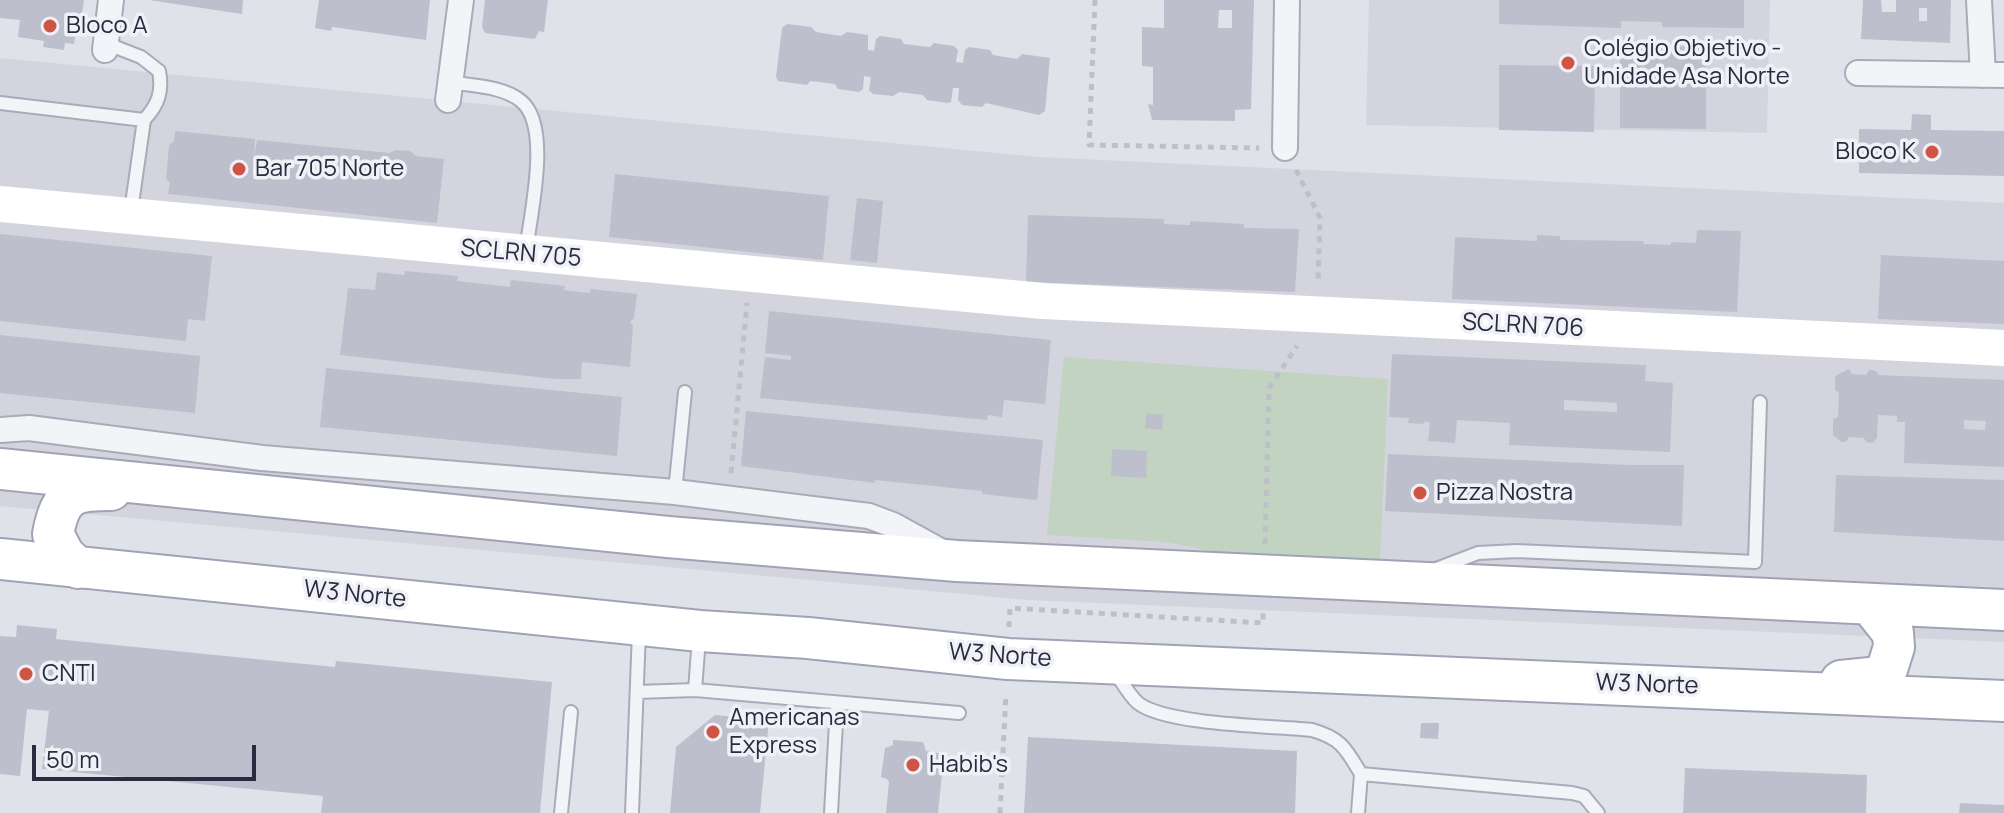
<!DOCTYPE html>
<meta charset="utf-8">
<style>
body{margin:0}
#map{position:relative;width:2004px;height:813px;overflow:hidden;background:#e0e2e9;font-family:Manrope,sans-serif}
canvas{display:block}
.scale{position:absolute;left:32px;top:745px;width:224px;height:36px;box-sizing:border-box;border:4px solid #292b41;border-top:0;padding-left:10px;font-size:24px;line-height:28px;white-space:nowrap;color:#292b41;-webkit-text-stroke:6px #f0f1f7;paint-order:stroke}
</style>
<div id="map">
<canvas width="2004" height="813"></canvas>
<div class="scale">50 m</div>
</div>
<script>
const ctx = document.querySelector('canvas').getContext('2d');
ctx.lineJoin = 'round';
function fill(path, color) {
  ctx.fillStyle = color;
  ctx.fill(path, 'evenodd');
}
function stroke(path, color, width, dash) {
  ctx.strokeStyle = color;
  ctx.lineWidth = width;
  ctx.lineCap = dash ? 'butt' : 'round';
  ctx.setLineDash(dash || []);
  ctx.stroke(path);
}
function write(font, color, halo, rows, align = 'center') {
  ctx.font = font + ' Manrope,sans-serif';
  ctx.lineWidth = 7;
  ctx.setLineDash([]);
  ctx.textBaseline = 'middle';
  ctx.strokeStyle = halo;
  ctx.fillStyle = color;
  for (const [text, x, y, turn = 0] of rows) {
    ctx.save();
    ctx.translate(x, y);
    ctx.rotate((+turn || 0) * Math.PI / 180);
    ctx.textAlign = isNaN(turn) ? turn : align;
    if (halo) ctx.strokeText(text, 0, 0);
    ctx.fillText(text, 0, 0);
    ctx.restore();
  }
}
fill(new Path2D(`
 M1369,0H1770L1767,133L1366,125Z
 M0,58L1039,157L2004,203V642L1028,600L0,506Z`), '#d3d4de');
fill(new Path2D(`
 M1064,357L1388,379L1380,562L1230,555L1167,542L1047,535Z`), '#c2d3c2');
fill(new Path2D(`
 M0,0H84L79,33L76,32L74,44L65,43L64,50L43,47L44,41L18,37L20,20L0,18Z
 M149,0H243L242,14Z
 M319,0H430L426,40L332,27L331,31L315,28Z
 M485,0H548L544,32L539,31L535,39L485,33L482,27Z
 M1164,0H1254L1251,109L1235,110V121L1152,120L1148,104L1153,105V67L1142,66V27L1164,28ZM1219,10H1232V28H1218Z
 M1499,0H1744V28L1662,27V22L1621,21V28L1499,24Z
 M1863,0H1881L1882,12H1896V0H1951L1950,43L1861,39ZM1919,8H1927V21H1919Z
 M787,24L811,27L816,32L841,36L847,32L868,35V50L874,51L876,39L880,36L901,39L904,44L930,47L934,43L954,46L958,50L956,62L963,63L965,50L969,47L990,50L993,55L1017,59L1022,54L1050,58L1045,111L1039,115L986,103L982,107L962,105L958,100L959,88H953L951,102L948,103L927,100L923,95L899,92L893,96L873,94L869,90L871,77L864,76L863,89L859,92L838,89L835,84L810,81L807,85L778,81L776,77L782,28Z
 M1620,46L1706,47V129L1620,128Z
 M1499,65L1595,66L1594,132L1499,130Z
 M1912,114L1931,115V130L2004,131V176L1859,173V129L1911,130Z
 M175,131L255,139L254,158L257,140L389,153L397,150L410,151L416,156L444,159L437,223L168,194L170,183L166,179L169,145L174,141Z
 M615,174L829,196L823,260L609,237Z
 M857,198L883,201L877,263L850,260Z
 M1028,215L1164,219V224L1190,225V221L1244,224V228L1299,229L1295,292L1026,282Z
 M1697,230L1741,231L1737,312L1452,299L1455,237L1537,241V235L1560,236V240H1564L1643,241L1644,244L1671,245V242L1696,243Z
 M0,234L212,256L205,321L188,319L186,341L0,321Z
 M1881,255L2004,261V324L1878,319Z
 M405,271L458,276L457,281L510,287L511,280L565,286L564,290L590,293V289L637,294L634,318L630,322L633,326L630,367L582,362L581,379H555L340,355L348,288L375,290L377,272L404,275Z
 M769,311L1051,340L1045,404L1004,400L1002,417L988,415L987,420L760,398L765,357L791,360V356L765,353Z
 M0,335L200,356L195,413L0,393Z
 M1392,354L1646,365L1645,381L1673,383L1670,452L1509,445L1510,423L1457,420L1455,443L1428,441L1430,422H1425L1426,419L1423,424L1408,423L1409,418L1389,417ZM1564,400L1617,403V412L1564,410Z
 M326,368L622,397L617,456L320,427Z
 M1849,369L1852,374L1866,375L1869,370H1873L1877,372L1878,375L2004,380V467L1904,463L1905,422H1897V416L1878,415L1877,438L1872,443L1866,442L1864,438L1849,437L1846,442H1841L1833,435V419L1838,417L1839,393L1835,390V376ZM1964,420L1986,421L1985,430L1964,429Z
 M746,411L1043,440L1037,500L982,494V491L875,480V483L741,466Z
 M1147,413L1163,415L1162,430L1145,428Z
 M1112,449L1147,451L1146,478L1111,476Z
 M1388,454L1629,465H1684L1682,526L1385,511Z
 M1836,475L2004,480V541L1834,532Z
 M17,625L57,629L56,639L335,667L336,661L552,682L540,813H321L323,796L42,769L49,711L27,709L20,776L0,774V636L16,637Z
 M715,715L769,720L760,813H670L676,747Z
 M1421,723H1439L1438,739L1420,738Z
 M1028,737L1297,751L1295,813H1024Z
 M893,740L923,742L926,751L944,754L938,813H886L889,782L887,779L881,777L885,748L893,745Z
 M1685,768L1867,775L1866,813H1683Z
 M1960,803L2004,805V813H1959Z`), '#bebfcc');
const lane = new Path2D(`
 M105,43L141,57L159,71C163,92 158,105 144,120
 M450,82C472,86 503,86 521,101C552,126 530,216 526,251
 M0,103L144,120L131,211
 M675,492L685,392
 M1436,569L1478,553L1517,551L1755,562L1760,402
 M1115,672C1122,682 1129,695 1138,703C1166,725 1272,726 1312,730C1341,738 1346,749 1361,774L1572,793L1584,796L1598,813
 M695,690L699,638
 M637,692L695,690L959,713
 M561,813L571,712
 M632,813L639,631
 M831,813L837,705
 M1358,813L1361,774`);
const street = new Path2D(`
 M1979,0L1983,75
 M105,50L111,0
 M1858,73L2004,75
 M448,100L461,0
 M1285,148L1287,0
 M0,430L29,428L262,458L675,492L869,516L893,525L944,553`);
const primary = new Path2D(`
 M0,469L668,537L957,561L2004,610
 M0,559L700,631L808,638L1008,659L2004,701
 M78,568L64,555L53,534C61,493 73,490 111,490
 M1841,681L1880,677L1887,669L1894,647L1893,633L1870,604`);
stroke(lane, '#a9abb7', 16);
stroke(street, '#a9abb7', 28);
stroke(primary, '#a0a3b5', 44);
stroke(new Path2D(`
 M1095,0L1089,145L1259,148
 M1296,170L1320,218L1318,282
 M731,473L747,303
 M1265,544L1269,388L1297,346
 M1009,627L1010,608L1263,623V610
 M1000,813L1006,693`), '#bec0c8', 5, [6, 6]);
stroke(lane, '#f3f4f8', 12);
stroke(street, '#f3f4f8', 24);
stroke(new Path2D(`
 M0,204L1043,301L2004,348`), '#fff', 36);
stroke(primary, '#fff', 40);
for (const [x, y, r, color] of [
 [50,26,8,"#cf5445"],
 [1568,63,8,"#cf5445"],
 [1932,152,8,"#cf5445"],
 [239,169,8,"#cf5445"],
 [1420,493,8,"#cf5445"],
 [26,674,8,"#cf5445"],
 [713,732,8,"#cf5445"],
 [913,765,8,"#cf5445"]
]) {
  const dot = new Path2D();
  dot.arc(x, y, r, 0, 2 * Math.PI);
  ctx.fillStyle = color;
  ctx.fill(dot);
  stroke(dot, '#f0f1f7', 3);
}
write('24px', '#292b41', '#f0f1f7', [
 ["Bloco A",66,26],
 ["Colégio Objetivo -",1584,49],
 ["Unidade Asa Norte",1584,77],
 ["Bloco K",1916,152,"right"],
 ["Bar 705 Norte",255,169],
 ["Pizza Nostra",1436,493],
 ["CNTI",42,674],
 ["Americanas",729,718],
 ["Express",729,746],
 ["Habib's",929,765]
], 'left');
write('24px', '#292b41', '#f0f1f7', [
 ["SCLRN 705",521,254,5],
 ["SCLRN 706",1523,326,3],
 ["W3 Norte",355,595,6],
 ["W3 Norte",1000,656,4],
 ["W3 Norte",1647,685,2]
]);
</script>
